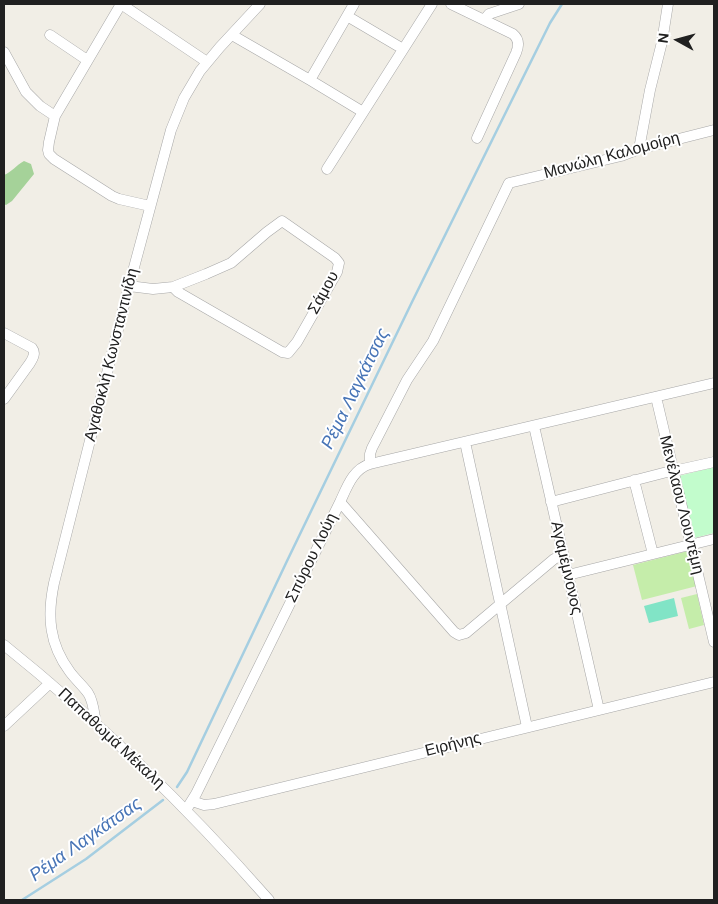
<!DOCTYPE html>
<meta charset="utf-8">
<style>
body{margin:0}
#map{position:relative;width:718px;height:904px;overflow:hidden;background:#f1eee6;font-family:"DM Sans",sans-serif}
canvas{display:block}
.frame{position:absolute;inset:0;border:5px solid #202020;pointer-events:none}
.north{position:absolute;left:653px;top:15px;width:50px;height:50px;-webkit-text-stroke:4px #fff;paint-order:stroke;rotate:277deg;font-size:14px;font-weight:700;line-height:20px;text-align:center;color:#202020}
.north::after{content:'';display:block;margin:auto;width:18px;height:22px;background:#202020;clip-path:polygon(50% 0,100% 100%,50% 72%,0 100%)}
</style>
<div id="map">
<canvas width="718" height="904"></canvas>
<div class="frame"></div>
<div class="north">N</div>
</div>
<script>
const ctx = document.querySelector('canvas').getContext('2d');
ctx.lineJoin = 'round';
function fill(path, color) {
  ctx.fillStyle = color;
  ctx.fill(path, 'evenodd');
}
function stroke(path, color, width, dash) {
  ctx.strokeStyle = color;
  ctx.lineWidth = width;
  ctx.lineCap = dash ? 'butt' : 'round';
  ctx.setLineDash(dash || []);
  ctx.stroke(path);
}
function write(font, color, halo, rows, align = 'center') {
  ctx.font = font + ' "DM Sans",sans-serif';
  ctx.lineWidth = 4;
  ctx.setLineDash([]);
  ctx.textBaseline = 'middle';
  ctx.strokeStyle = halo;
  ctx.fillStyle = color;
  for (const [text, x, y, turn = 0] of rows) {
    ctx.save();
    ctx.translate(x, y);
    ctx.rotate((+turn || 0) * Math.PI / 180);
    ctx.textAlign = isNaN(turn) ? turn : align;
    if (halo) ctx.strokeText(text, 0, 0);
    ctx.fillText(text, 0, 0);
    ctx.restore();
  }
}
fill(new Path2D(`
 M688,551L697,586L642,600L633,565Z
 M697,594L704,625L689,629L681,598Z`), '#c5edaa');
fill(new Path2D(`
 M24,161L31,164L34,174L12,201L6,205L4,204V175C12,172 16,165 24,161Z`), '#a5d299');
fill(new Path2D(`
 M714,467V533L694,538L679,476Z`), '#c2fccc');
fill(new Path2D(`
 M674,598L678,616L649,623L644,606Z`), '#81e4c6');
stroke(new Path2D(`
 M177,787L187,772L287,561L412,302L550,23L562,4
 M22,900L86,859L163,800`), '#a5cee1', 2.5);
const minor = new Path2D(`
 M121,4L55,116L49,142L48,150L49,154L54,159L112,196L119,199L150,206
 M121,4L207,62
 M451,4L513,34C519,39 519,46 516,53L477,138
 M347,16L403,49
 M484,20L489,14L519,4
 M50,35L87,60
 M232,35L310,80L363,112
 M4,52L26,92L40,106L55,116
 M310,80L354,4
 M639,149L650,90L662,42L668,4
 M327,169L432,4
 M129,286L153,289L173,287L178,292L282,352L288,353L297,342L337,272L339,263L335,258L282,221L267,232L231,263L206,274L173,287
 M4,333L32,348C36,353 33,358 30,363L4,399
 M656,397L714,642
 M534,426L599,710
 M465,442L527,727
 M370,464V454L372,448L407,380L433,341L509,183L621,156L639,149L714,130
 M634,480L653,554
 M340,502L454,632L459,635L466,633L554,559L563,555
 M551,502L667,472L678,470L714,462
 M568,575L714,539
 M4,645C100,722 188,808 269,900
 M96,724C94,714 94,702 88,693C83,686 76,680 70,672C49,644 47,616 54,583L129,286L171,130L184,98L200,71L220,47L260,4
 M4,726L50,683
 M192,801L204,805L214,804L714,682
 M186,810L196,794L340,502C347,487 353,469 370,464L714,383`);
stroke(minor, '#a7a7a7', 11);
stroke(minor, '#fff', 10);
write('16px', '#202020', '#fff', [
 ["Μανώλη Καλομοίρη",612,156,-15],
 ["Σάμου",324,293,-61],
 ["Αγαθοκλή Κωνσταντινίδη",112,355,-76],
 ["Μενέλαου Λουντέμη",681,505,76],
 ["Σπύρου Λούη",312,558,-64],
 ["Αγαμέμνονoς",566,568,77],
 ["Παπαθωμά Μέκαλη",111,739,43],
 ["Ειρήνης",453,745,-14]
]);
write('italic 18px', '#4774b6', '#fff', [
 ["Ρέμα Λαγκάτσας",356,389,-64],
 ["Ρέμα Λαγκάτσας",86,840,-35]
]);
</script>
